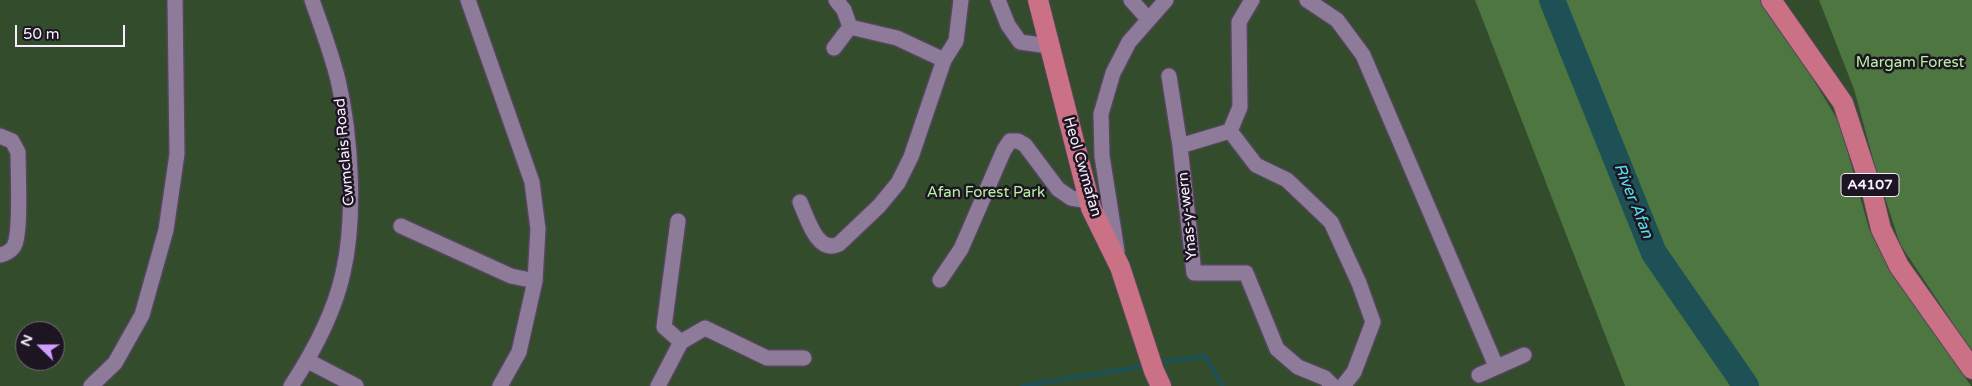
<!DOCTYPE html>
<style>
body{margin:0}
#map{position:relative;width:1972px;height:386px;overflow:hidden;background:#392942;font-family:"Varela Round",sans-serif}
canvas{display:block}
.north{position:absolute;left:15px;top:321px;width:50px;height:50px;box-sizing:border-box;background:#1d1521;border:1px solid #756c7a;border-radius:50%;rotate:292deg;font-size:14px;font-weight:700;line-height:20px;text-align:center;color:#f8eeff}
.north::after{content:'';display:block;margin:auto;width:18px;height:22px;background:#d19dfe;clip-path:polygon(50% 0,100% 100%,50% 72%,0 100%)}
.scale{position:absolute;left:15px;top:25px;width:110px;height:22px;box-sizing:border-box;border:2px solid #f8eeff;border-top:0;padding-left:6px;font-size:15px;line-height:18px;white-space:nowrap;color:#f8eeff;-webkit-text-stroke:4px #1d1521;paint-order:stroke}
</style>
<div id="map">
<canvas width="1972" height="386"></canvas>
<div class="north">N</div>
<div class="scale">50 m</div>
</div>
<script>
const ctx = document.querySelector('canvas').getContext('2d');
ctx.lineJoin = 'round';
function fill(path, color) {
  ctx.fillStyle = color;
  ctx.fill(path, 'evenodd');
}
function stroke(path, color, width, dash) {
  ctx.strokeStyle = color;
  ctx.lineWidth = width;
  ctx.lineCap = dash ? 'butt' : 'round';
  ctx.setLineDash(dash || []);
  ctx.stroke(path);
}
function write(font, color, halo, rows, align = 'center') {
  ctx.font = font + ' "Varela Round",sans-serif';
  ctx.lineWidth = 5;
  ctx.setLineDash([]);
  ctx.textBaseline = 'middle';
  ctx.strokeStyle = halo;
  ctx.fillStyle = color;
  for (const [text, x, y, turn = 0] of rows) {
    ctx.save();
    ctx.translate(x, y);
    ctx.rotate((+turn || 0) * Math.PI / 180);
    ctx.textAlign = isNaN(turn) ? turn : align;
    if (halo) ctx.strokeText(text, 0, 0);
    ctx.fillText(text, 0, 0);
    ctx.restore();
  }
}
fill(new Path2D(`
 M0,0H1972V386H0ZM25,331H55V361H25Z`), '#334c2b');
fill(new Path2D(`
 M1475,0H1761L1810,74L1840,124L1869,229L1887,265L1971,386H1625Z
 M1819,0H1972V352L1900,244L1876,170L1854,89Z`), '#4e7641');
stroke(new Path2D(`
 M1165,362L1205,356L1223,386
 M1022,386L1139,367`), '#1e5155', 4.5);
stroke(new Path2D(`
 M1552,0L1654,253L1746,386`), '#1e5155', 26);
const minor = new Path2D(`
 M468,0L532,182L538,229L535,281L519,352L500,386
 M836,0L844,10L850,27L897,38L944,60L956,41L961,0
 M998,0L1008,25L1020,42L1049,46
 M1131,0L1148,19
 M1252,0L1239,22L1240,107L1230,131L1180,146L1194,273H1246L1277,349L1298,367L1325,378L1333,386
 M1307,0L1337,20L1363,55L1496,366
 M834,48L850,27
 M1169,76L1180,146
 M1230,131L1256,165L1287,180L1331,222L1359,283L1373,322L1354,372L1343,386
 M0,136L12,141L18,152C18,172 21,228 15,244C13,250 6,254 0,255
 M800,202C807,217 817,255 839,244L879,206L898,183L911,157L944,60
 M401,226L511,276L535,281
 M1117,251L1102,156L1101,114L1113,73L1129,42L1166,0
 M940,280L961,249L1004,150L1010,141H1018L1025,145L1058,189L1071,198L1089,201
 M681,342L705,328L767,358H804
 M308,361L356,386
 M1479,375L1524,355
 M91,386L115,363L142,315L166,230L177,154L175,0
 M291,386C314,351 334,314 343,273C356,217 351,135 338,80C331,52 321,26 312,0
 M658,386L681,342L664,327L678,221`);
const major = new Path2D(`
 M1038,0L1091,208L1120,267L1154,371L1161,386
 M1771,0L1843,103L1871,188L1881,229L1899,266L1972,369`);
stroke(minor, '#54465c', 18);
stroke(major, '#54465c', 22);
stroke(minor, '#8e7b99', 15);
stroke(major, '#cb7185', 20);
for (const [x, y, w] of [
 [1870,185,58]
]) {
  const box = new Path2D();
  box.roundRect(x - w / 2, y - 11.5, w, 23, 4);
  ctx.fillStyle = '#1d1521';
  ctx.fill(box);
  stroke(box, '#f8eeff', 1);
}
write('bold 14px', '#f8eeff', null, [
 ["A4107",1870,185]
]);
write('15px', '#b6f2a3', '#1d1521', [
 ["Margam Forest",1910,63],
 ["Afan Forest Park",986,193]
]);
write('15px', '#f8eeff', '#1d1521', [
 ["Cwmclais Road",345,152,-95],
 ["Heol Cwmafan",1082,167,74],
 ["Ynas-y-wern",1188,216,-96]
]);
write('italic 16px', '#54e3ec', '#1d1521', [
 ["River Afan",1633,201,68]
]);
</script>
